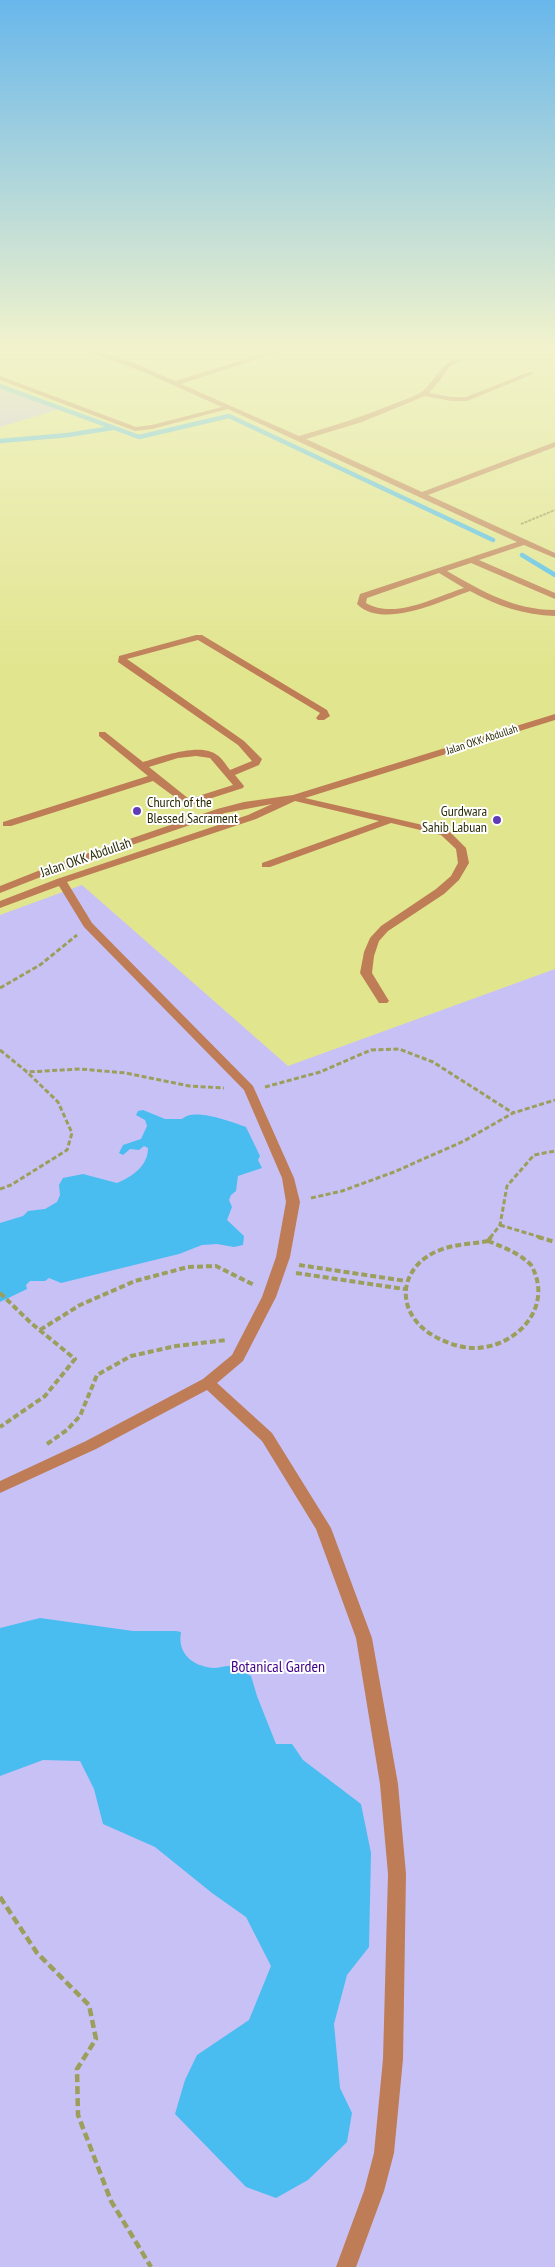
<!DOCTYPE html>
<style>
body{margin:0}
canvas{display:block;background:#e1e58e}
</style>
<canvas width="555" height="2267"></canvas>
<script>
const ctx = document.querySelector('canvas').getContext('2d');
ctx.lineJoin = 'round';
function fill(path, color) {
  ctx.fillStyle = color;
  ctx.fill(path, 'evenodd');
}
function stroke(path, color, width, dash) {
  ctx.strokeStyle = color;
  ctx.lineWidth = width;
  ctx.lineCap = dash ? 'butt' : 'round';
  ctx.setLineDash(dash || []);
  ctx.stroke(path);
}
function write(font, color, halo, rows, align = 'center') {
  ctx.font = font + ' "PT Sans Narrow",sans-serif';
  ctx.lineWidth = 4;
  ctx.setLineDash([]);
  ctx.textBaseline = 'middle';
  ctx.strokeStyle = halo;
  ctx.fillStyle = color;
  for (const [text, x, y, turn = 0] of rows) {
    ctx.save();
    ctx.translate(x, y);
    ctx.rotate((+turn || 0) * Math.PI / 180);
    ctx.textAlign = isNaN(turn) ? turn : align;
    if (halo) ctx.strokeText(text, 0, 0);
    ctx.fillText(text, 0, 0);
    ctx.restore();
  }
}
fill(new Path2D(`
 M0,386L60,409L0,427Z
 M82,885L288,1066L555,969V2267H0V915Z`), '#c8c1f6');
fill(new Path2D(`
 M143,1110L165,1119H182C194,1107 232,1122 246,1127L260,1156L258,1160L262,1168L238,1176L236,1191L231,1195L229,1200L232,1207L227,1220L244,1236L243,1245L234,1247L217,1244L202,1245L179,1254L61,1283L49,1278L45,1281H30L26,1285L27,1289L0,1302V1223L23,1216L28,1211L45,1209L57,1202L60,1195L59,1185L63,1178L83,1174L117,1183C132,1177 148,1166 148,1148L144,1146L139,1150L130,1149L123,1155L119,1153L123,1145L141,1139L147,1126L145,1120L136,1115L138,1111Z
 M40,1618L133,1631H176L181,1632C177,1654 193,1666 213,1668C219,1668 224,1666 229,1666C236,1667 245,1673 251,1676L257,1696L276,1744H292L303,1760L361,1804L371,1853L369,1947L347,1975L334,2024L340,2088L352,2113L347,2142L308,2180L276,2198L246,2187L175,2114L185,2080L197,2055L249,2020L271,1966L246,1917L212,1893L155,1847L103,1824L94,1789L80,1761L43,1760L0,1776V1628Z`), '#49bcf0');
stroke(new Path2D(`
 M0,386L139,437L229,416L493,540
 M0,441L68,435L112,428
 M522,555L555,575`), '#49bcf0', 4.5);
stroke(new Path2D(`
 M521,524L555,510`), '#9c9f5b', 2, [3, 1]);
stroke(new Path2D(`
 M0,988L40,965L77,935
 M0,1050L27,1072L80,1069L126,1073L189,1086L224,1088
 M265,1087L320,1072L371,1050L399,1049L433,1062L513,1113
 M0,1189L11,1185L67,1150L72,1133L58,1102L27,1072
 M311,1198L342,1191L394,1172L464,1141L513,1113L555,1100
 M500,1225L543,1238
 M490,1238L500,1225L507,1186L534,1155L555,1151`), '#9c9f5b', 3, [5, 2.5]);
stroke(new Path2D(`
 M538,1237L555,1242
 M488,1241C503,1247 519,1253 531,1265C555,1307 516,1348 474,1348C458,1348 438,1340 425,1330C393,1304 403,1264 440,1250C455,1244 472,1244 488,1241Z
 M488,1241L491,1237
 M299,1265L406,1281
 M296,1273L404,1289
 M0,1293L31,1323L75,1359L45,1396L0,1427
 M40,1330L80,1305L135,1281L188,1267L216,1266L254,1285
 M47,1444L67,1430L80,1416L97,1375L131,1356L176,1346L226,1340`), '#9c9f5b', 4, [6, 3]);
stroke(new Path2D(`
 M0,1897L37,1953L89,2005L96,2039L77,2069L78,2115L111,2201L151,2267`), '#9c9f5b', 4.5, [8, 4]);
fill(new Path2D(`
 M85,351C113,351 149,370 175,381L271,351H282L181,384L299,436C330,427 361,417 391,405C400,401 411,398 420,393C432,387 447,351 462,361L449,367L442,378L429,393L451,397H466L529,372H533V374L467,401H451L425,396L362,422L306,439L422,492L555,442V447L428,495L555,553V558L524,545L479,560L555,593V599L471,563L447,571C482,591 514,610 555,610V616C524,615 497,606 470,591C441,601 383,630 357,604L360,594L517,542L228,409L152,429L135,431L0,380V376L136,427L152,425L222,407L139,370ZM439,573L464,588C435,597 395,620 366,603L367,598Z
 M196,635H202L327,710L330,716L324,720H318L316,718L320,713L198,640L127,659L244,741L262,759L259,765L235,775L244,786L243,788L187,806L153,781L11,826H3V822L148,776L99,736V732H105L143,762C161,757 200,742 217,755C222,758 226,765 230,770L252,761L238,745L118,662L119,656ZM196,756L210,758L233,785L189,799L149,767L178,758Z
 M555,714V720L305,798L449,831L466,848L469,863L459,880L444,894L388,931L379,941L374,956L372,973L389,1001L387,1003H379L360,973L364,952L370,938L381,926L436,889L451,876L458,863L456,849L441,835L391,823L270,867H262V863L379,821L295,801L256,819L67,882L92,923L253,1086L294,1178L300,1202L290,1257L276,1297L243,1361L217,1383L272,1433L331,1528L372,1638L398,1784L406,1874L403,2059L394,2153L384,2191L356,2267H336L364,2191L374,2153L383,2059L388,1874L380,1784L356,1638L316,1529L262,1441L207,1390L96,1449L0,1493V1481L86,1441L203,1379L232,1355L262,1297L276,1257L286,1202L282,1178L244,1090L84,927L59,886L0,908V901L57,879L248,815L272,804L225,813L56,871L0,893V886L48,867L217,809L244,802L293,795Z`), '#be7d56');
const sky = ctx.createLinearGradient(0, 0, 0, 669);
sky.addColorStop(0, '#68b7eb');
sky.addColorStop(0.52, '#f2f3cc');
sky.addColorStop(1, '#f2f3cc00');
ctx.fillStyle = sky;
ctx.fillRect(0, 0, 555, 669);
for (const [x, y, r, color] of [
 [137,811,5,"#603db6"],
 [497,820,5,"#603db6"]
]) {
  const dot = new Path2D();
  dot.arc(x, y, r, 0, 2 * Math.PI);
  ctx.fillStyle = color;
  ctx.fill(dot);
  stroke(dot, '#fff', 2);
}
write('11px', '#2b2c06', '#fff', [
 ["Jalan OKK Abdullah",482,740,-18]
]);
write('14px', '#2b2c06', '#fff', [
 ["Church of the",147,803],
 ["Blessed Sacrament",147,819],
 ["Gurdwara",487,812,"right"],
 ["Sahib Labuan",487,828,"right"]
], 'left');
write('14px', '#2b2c06', '#fff', [
 ["Jalan OKK Abdullah",86,858,-19]
]);
write('16px', '#3e018c', '#fff', [
 ["Botanical Garden",278,1667]
]);
</script>
